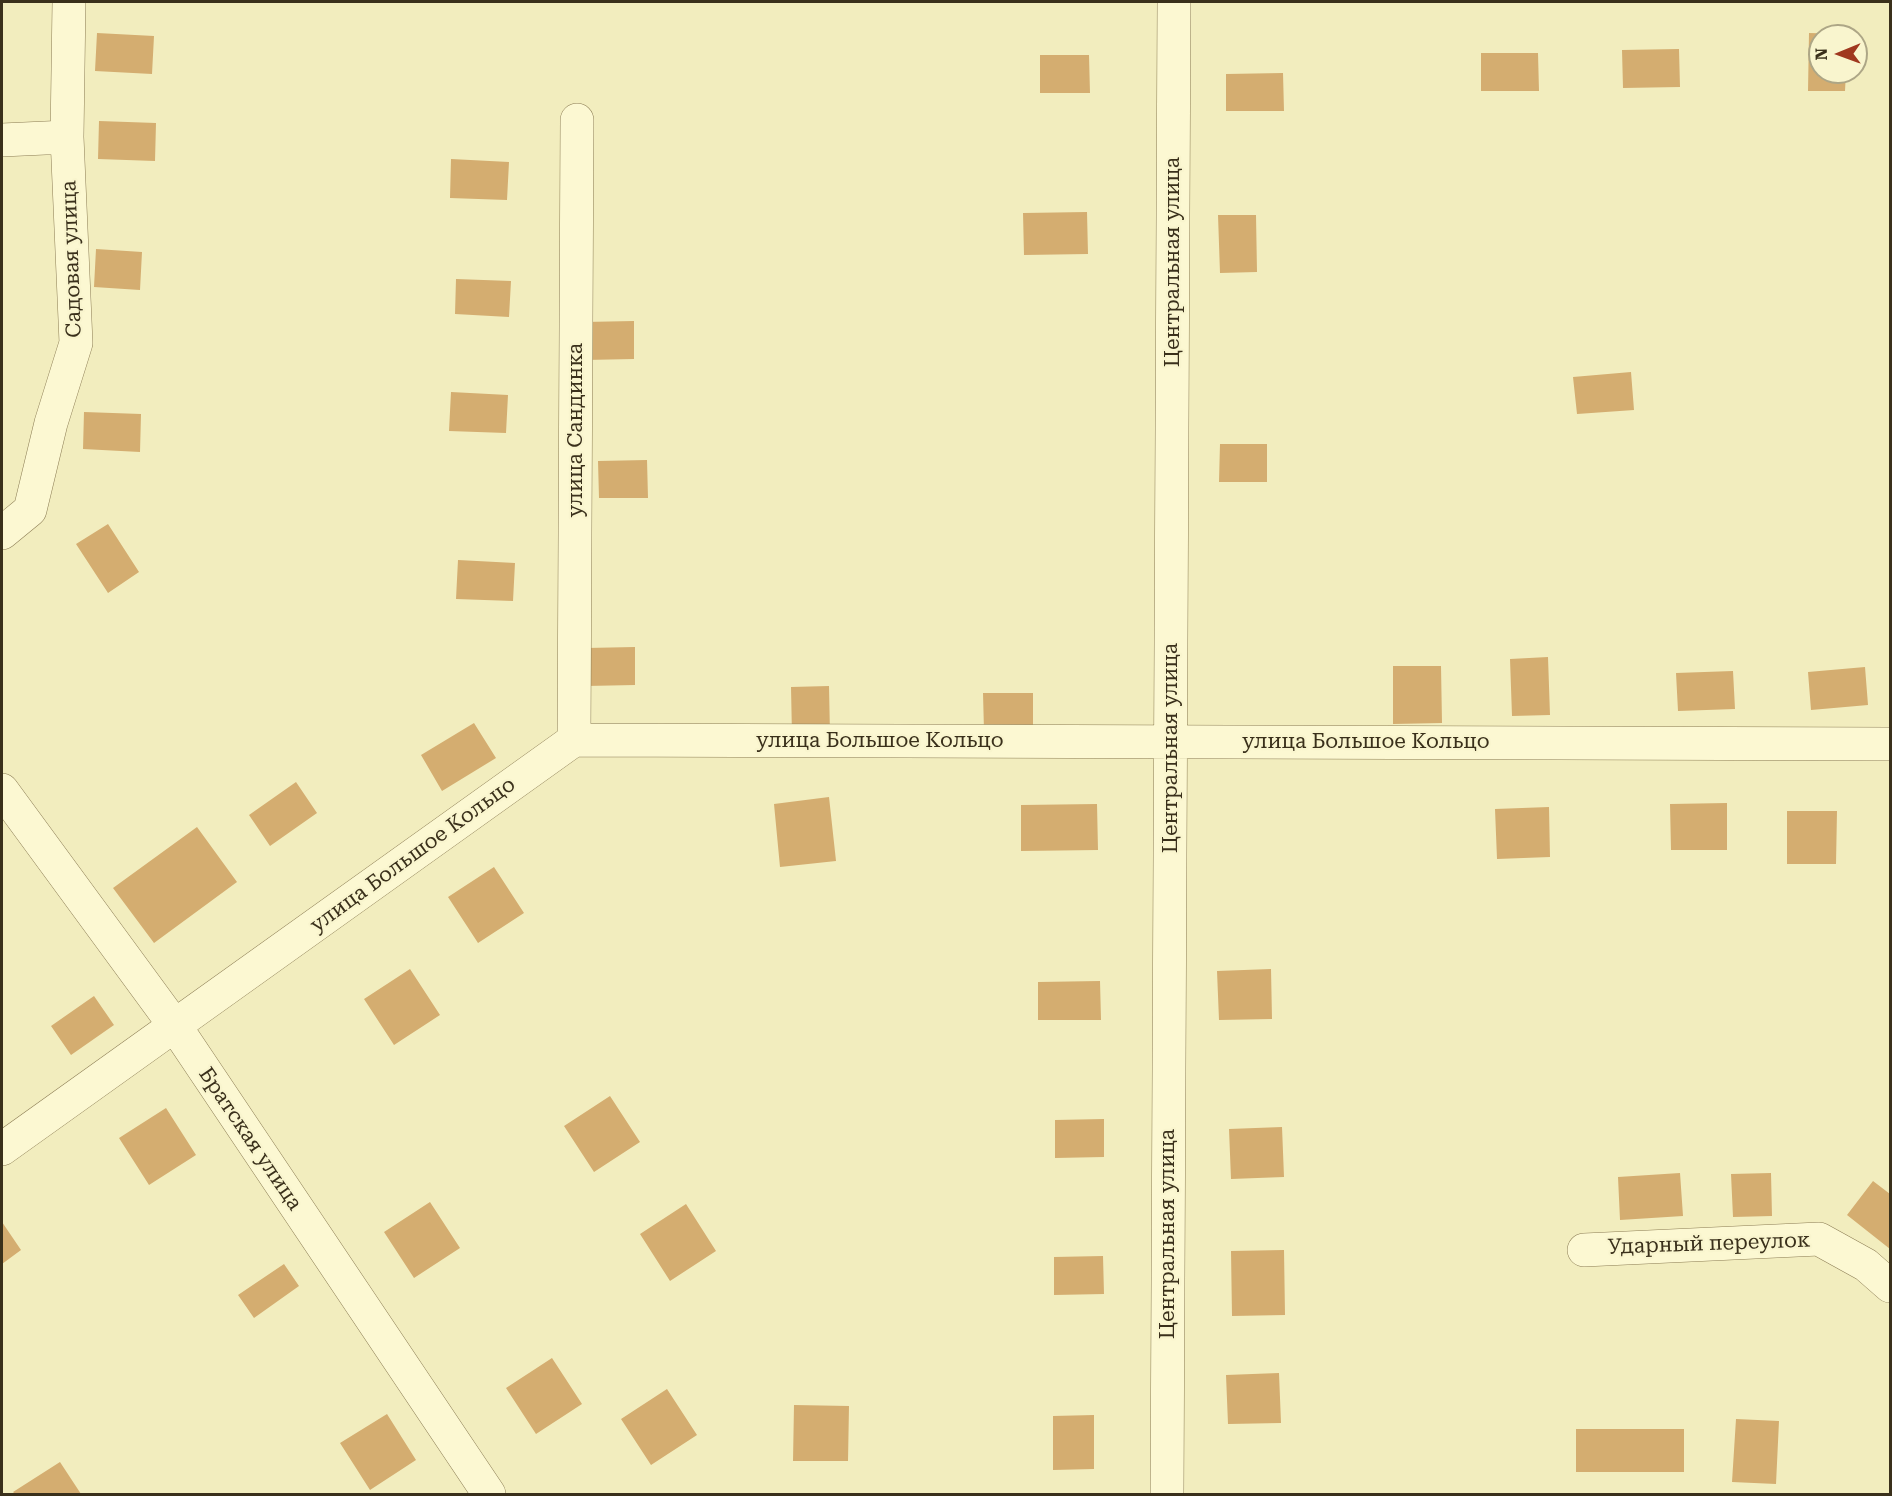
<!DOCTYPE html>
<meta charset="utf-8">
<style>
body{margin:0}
#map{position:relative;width:1892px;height:1496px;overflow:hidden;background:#f2edbe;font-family:"Roboto Serif",serif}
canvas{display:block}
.frame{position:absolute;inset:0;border:3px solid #3a301b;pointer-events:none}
.north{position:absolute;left:1808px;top:24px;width:60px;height:60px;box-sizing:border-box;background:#f9f5ce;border:2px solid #ada686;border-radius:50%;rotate:269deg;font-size:16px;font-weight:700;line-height:24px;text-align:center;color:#3a301b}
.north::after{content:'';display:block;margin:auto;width:21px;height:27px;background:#a0381f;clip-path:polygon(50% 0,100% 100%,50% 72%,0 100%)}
</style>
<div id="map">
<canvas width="1892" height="1496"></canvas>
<div class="frame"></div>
<div class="north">N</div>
</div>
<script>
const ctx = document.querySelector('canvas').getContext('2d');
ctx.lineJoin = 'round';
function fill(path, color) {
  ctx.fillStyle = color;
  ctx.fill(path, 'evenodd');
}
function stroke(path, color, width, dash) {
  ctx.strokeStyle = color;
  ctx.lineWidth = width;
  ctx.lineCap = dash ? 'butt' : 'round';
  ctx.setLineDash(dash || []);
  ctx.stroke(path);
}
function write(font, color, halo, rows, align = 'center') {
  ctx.font = font + ' "Roboto Serif",serif';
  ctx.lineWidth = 4.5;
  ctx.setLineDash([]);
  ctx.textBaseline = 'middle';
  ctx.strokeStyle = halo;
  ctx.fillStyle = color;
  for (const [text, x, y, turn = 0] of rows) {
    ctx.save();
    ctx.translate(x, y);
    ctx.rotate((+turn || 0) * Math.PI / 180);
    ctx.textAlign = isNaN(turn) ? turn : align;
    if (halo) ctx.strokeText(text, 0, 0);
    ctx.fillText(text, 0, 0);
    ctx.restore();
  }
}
fill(new Path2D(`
 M97,33L154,36L152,74L95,71Z
 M1809,33L1847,34V36H1820V72H1846L1845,91H1808Z
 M1679,49L1680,87L1623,88L1622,50Z
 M1481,53H1538L1539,91H1481Z
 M1040,55H1089L1090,93H1040Z
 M1283,73L1284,111H1226V74Z
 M99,121L156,123L155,161L98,159Z
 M451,159L509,162L507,200L450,198Z
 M1087,212L1088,254L1024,255L1023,213Z
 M1218,215H1256L1257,272L1220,273Z
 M96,249L142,252L140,290L94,287Z
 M456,279L511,281L509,317L455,314Z
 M634,321V359L585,360L584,322Z
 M1631,372L1634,410L1577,414L1573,377Z
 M451,392L508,395L506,433L449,431Z
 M84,412L141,414L140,452L83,449Z
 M1220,444H1267V482H1219Z
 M647,460L648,498H599L598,461Z
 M108,524L139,572L108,593L76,544Z
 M458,560L515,563L513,601L456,599Z
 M635,647V685L586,686V648Z
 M1548,657L1550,715L1512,716L1510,659Z
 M1393,666H1441L1442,723L1393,724Z
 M1865,667L1868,705L1811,710L1808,672Z
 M1733,671L1735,709L1678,711L1676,673Z
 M829,686L830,735L792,736L791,687Z
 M983,693H1033V730L984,731Z
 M474,723L496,758L442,791L421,755Z
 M296,782L317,813L270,846L249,815Z
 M829,797L836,861L780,867L774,804Z
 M1727,803V850H1671L1670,804Z
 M1097,804L1098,850L1021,851V805Z
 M1549,807L1550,857L1497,859L1495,809Z
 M1787,811H1837L1836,864H1787Z
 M197,827L237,882L154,943L113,888Z
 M494,867L524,913L478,943L448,897Z
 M410,969L440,1015L394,1045L364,999Z
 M1271,969L1272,1019L1219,1020L1217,971Z
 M1100,981L1101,1020H1038V982Z
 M94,996L114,1025L71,1055L51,1026Z
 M610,1096L640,1142L594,1172L564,1126Z
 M166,1108L196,1155L149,1185L119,1138Z
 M1104,1119V1157L1055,1158V1120Z
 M1282,1127L1284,1177L1231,1179L1229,1129Z
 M1680,1173L1683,1216L1620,1220L1618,1177Z
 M1771,1173L1772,1216L1733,1217L1731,1174Z
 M1873,1181L1890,1194V1249L1847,1215Z
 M430,1202L460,1248L414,1278L384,1232Z
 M686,1204L716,1251L670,1281L640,1234Z
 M2,1222L21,1250L2,1264Z
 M1284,1250L1285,1315L1232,1316L1231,1251Z
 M1103,1256L1104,1294L1054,1295V1257Z
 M284,1264L299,1286L254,1318L238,1295Z
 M552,1358L582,1404L536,1434L506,1388Z
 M1279,1373L1281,1423L1228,1424L1226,1375Z
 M667,1389L697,1435L651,1465L621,1419Z
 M794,1405L849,1406L848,1461H793Z
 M387,1414L416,1460L370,1490L340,1443Z
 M1094,1415V1469L1053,1470V1416Z
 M1736,1419L1779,1421L1776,1484L1732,1482Z
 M1576,1429H1684V1472H1576Z
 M60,1462L81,1494H15L13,1492Z`), '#d4ad70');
const minor = new Path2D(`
 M2,140L67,137
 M2,533L30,510L51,423L76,343L67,137L69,2
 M574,740L577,120
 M2,790L175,1026L489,1494
 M2,1149L574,740L1890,744
 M1584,1250L1819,1239L1866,1265L1890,1286
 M1167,1494L1174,2`);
stroke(minor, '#8c7d55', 34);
stroke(minor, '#fcf8d2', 33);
write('21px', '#3a301b', '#f9f5ce', [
 ["Садовая улица",72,259,-92],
 ["Центральная улица",1173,262,-90],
 ["улица Сандинка",576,430,-90],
 ["улица Большое Кольцо",880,741],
 ["улица Большое Кольцо",1366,742],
 ["Центральная улица",1171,748,-90],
 ["улица Большое Кольцо",413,855,-36],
 ["Братская улица",250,1139,56],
 ["Центральная улица",1168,1234,-90],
 ["Ударный переулок",1709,1244,-2]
]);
</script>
